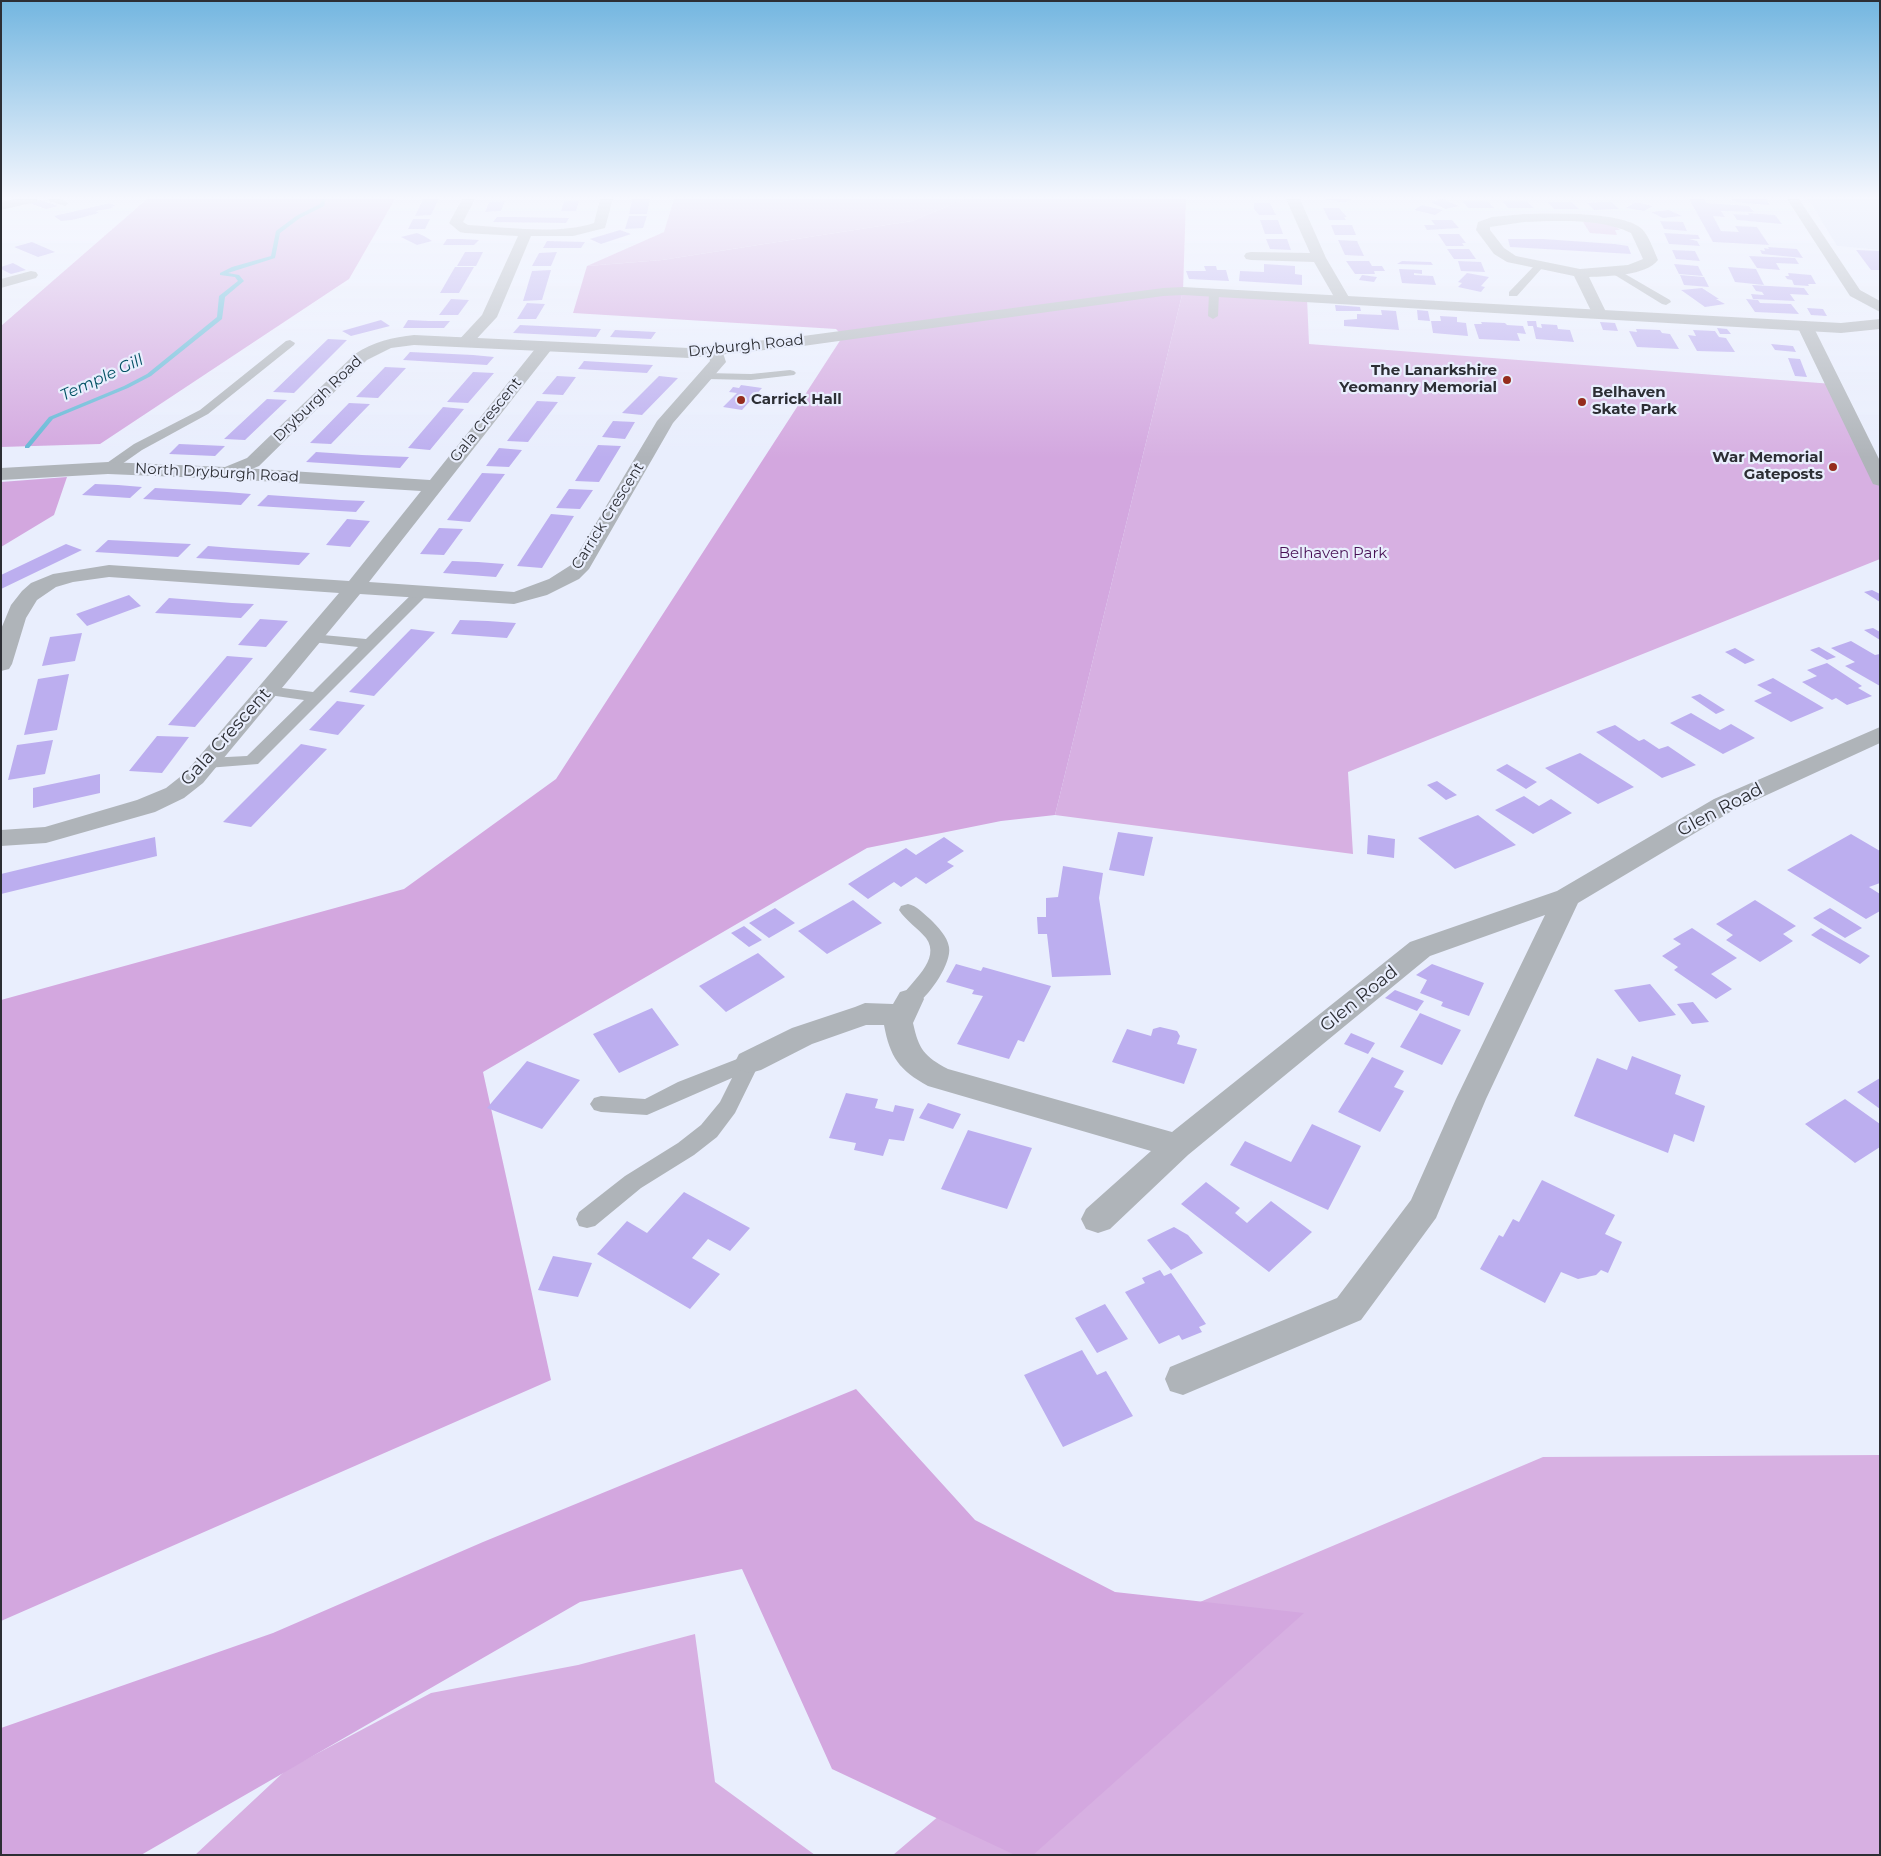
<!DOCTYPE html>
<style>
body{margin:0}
#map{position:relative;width:1881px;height:1856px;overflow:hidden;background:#e9eefd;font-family:Montserrat,sans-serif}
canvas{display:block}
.frame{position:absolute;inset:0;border:2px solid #2c2e34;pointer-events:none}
</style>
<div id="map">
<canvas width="1881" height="1856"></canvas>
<div class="frame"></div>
</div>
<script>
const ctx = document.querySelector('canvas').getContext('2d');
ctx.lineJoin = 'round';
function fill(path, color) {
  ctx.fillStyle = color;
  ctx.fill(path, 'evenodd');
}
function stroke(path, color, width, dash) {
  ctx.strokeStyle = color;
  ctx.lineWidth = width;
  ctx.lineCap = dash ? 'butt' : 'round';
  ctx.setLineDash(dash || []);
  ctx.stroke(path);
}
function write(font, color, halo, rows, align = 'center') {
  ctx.font = font + ' Montserrat,sans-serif';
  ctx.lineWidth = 4.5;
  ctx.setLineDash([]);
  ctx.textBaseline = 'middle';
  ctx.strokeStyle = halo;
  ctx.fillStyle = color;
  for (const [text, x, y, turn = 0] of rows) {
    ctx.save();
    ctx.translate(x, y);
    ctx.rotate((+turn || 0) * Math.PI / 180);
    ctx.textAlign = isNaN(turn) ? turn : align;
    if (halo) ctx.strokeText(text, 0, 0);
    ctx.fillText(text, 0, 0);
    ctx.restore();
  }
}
fill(new Path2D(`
 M1808,199H1880V250L1837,246Z`), '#dae2f8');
fill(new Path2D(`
 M674,199H965L912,221L662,260L587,266L664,232Z
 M1583,222C1594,222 1612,222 1620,230H1615L1617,235L1590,233Z
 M1183,291L1307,297L1309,344L1833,384L1880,480V559L1348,772L1353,854L1055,815Z
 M1880,1455V1855H893L1181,1610L1543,1457Z
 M695,1634L715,1782L815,1855H195L286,1770L431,1693L578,1665Z`), '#d7b0e2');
fill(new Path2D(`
 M147,199H395L349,279L100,444L1,447V326Z
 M965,199H1186L1183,291L1055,815L1001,821L867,848L483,1072L551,1380L1,1621V1000L404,889L556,779L843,336L836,329L573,313L587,266L662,260L912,221Z
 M67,477L54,515L1,547V482Z
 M856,1389L975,1520L1115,1592L1304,1613L1033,1855H1015L832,1769L742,1569L580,1602L141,1855H1V1728L273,1633L483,1542Z`), '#d3a7df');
fill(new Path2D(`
 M322,199H326L324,206L300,218L280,233L275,258L228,273L239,275L244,281L225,297L222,319L151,376L128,388L53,419L29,448H25V446L49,417L124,386L147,374L217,317L219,296L238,281L235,277L220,275V273L232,267L271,256L276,231L296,216L320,204Z`), '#63b8d5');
fill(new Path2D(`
 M423,199H439L431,215L415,216Z
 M632,199H650L647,214H629Z
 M1325,199H1351L1345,203Z
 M1443,199L1459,206L1446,209L1430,202Z
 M1689,199H1704L1707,203L1749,206L1754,212L1721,211L1725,217L1713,216L1721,231L1739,232L1735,226L1757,227L1769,245L1713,242Z
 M1731,199H1766L1770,205L1742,203L1741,202L1732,201Z
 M41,200L58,206L46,209L29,203Z
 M505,201L501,211L485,212L489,202Z
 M564,201H579L576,211H561Z
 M1462,201H1488L1494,208H1468Z
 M1502,201H1527L1534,208H1508Z
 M1547,202H1572L1579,209H1554Z
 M1599,202H1612L1619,209L1594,210L1587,203Z
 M1635,202L1653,206L1644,211L1626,208Z
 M110,203L116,206L111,207L114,208L96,211L99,213L72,220L61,221L54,216Z
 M1254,203H1270L1276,215H1259L1254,209Z
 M1422,205L1443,210L1435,215L1414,210Z
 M1323,208H1339L1347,217H1344L1346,220H1329Z
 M1669,210L1682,216L1663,218L1651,212Z
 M1748,213L1775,215L1782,224L1737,220L1733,214L1749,215Z
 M629,216H647L643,228L625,229Z
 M497,217H516L569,218L566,223L493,222Z
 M413,219H430L425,229H408Z
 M1260,220H1278L1283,234H1265Z
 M1431,220H1452L1459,228L1427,230L1424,225H1435Z
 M1660,221L1683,222L1687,231L1664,229Z
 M1331,225H1352L1356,235H1335Z
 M620,230L631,234L601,244L590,239Z
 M417,233L424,236L432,241L417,245L401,237Z
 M1664,233L1698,235L1700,239H1689L1697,241L1700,246L1669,244Z
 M1438,234H1459L1466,243H1462L1464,246H1446Z
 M447,239H462L479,240L474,245H443Z
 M1266,239H1287L1291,250L1270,249Z
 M1508,239H1543L1615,244L1628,246L1631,254L1510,247Z
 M1338,240L1357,241L1364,256L1345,255Z
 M547,241L585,242L581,248H543Z
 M32,242L55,252L38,257L14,247Z
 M1768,247L1797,249L1803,258L1762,254L1760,250L1765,251L1764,248L1769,249Z
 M1447,249H1469L1476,259H1454Z
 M1672,250L1695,251L1700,261L1676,259Z
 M1856,250L1880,251V270H1871Z
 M465,252H483L476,266H457Z
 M557,252L551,266H532L539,253Z
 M1749,256L1795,258L1799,264L1776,263L1780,270L1757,268Z
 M1346,261H1369L1372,266H1382L1385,271H1374L1375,274H1355Z
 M1402,261L1431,262L1433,265L1397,264Z
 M1458,261L1481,262L1485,272L1461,271Z
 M13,263L26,270L11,274L1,269V267Z
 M1264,264L1295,266V274L1302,275V285L1239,281L1240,271L1264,272Z
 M1674,264L1698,266L1703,276L1679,274Z
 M1204,266H1216L1217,270H1226L1229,281L1189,279L1186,271H1206Z
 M455,267H474L459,293H440Z
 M1728,267L1756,269L1764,285L1735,282Z
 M1399,269L1422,270V274L1414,273V275L1433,276L1436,285L1402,283Z
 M551,270L542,300L523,301L532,271Z
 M1467,273L1489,277L1481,286L1485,287L1481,292L1458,287L1462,283L1458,282Z
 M1788,273L1811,275L1816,284H1808L1809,286L1794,285L1792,280L1787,279L1785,276H1789Z
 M1362,275L1377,277L1374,282L1359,280Z
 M1680,275L1704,277L1709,287L1684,285Z
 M1752,285L1804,288L1809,295L1790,294L1795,301L1753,299L1751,294L1764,295L1762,292L1756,291Z
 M1702,288L1719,299H1716L1725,304L1705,307L1681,290Z
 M451,299L469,300L458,315H439Z
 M1746,299L1758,300L1760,303L1791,304L1799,314L1755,312Z
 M527,303L545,304L536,319H517Z
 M1335,305L1360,307L1361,311H1336Z
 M1807,308L1823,309L1827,316L1811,315Z
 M1381,310L1396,311L1399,330L1344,326V320L1357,319V314L1382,315Z
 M1417,310L1428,311L1430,321L1418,320Z
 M1440,316L1457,317V322L1466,323L1468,336L1433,333L1431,321H1441Z
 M381,320L390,326L351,336L342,331Z
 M408,320L429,321H450L444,328H403Z
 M1527,321H1536L1537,327L1542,328L1541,324L1557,325L1558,329L1570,330L1574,342L1536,339L1533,326H1528Z
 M1481,322L1505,323L1507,325L1523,326L1526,334L1517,333L1520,341L1479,339L1474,324H1482Z
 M1600,322L1615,323L1618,331L1603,330Z
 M520,325L581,328L601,329L596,337L513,333Z
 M1717,328L1727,329L1731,334H1720Z
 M1636,329L1660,330L1662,333L1670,334L1679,349L1637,347L1629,331L1637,332Z
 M615,330L636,331L656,332L651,339L610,337Z
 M1693,330L1715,331L1719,337L1726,338L1735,352L1697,351L1688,335L1696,336Z
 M328,339L347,340L294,393L273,392Z
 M1771,344L1793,346L1796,352L1775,350Z
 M410,352L473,355L494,357L487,365L403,360Z
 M1788,358L1800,359L1807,377L1795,376Z
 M584,361L601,362L653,365L647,373L578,369Z
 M385,367L406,368L378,398L356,397Z
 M473,372L494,373L468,403L447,402Z
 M557,376L576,377L563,395L542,394Z
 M659,376L678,378L642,415L622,413Z
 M741,385L762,388L742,410L723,407L737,393L729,392L733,387L739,388Z
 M267,399L287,400L245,440L224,439Z
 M537,401L558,402L528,442L507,441Z
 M349,403L370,404L331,444L310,443Z
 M443,407L464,409L430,450L408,448Z
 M613,421L635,422L625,439L602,437Z
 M179,444L225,446L215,456L169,454Z
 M598,445L621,446L599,482L575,481Z
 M499,448L522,450L509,467L486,466Z
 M316,452L362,455L409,457L400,468L306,462Z
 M482,473L505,474L470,522L447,520Z
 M95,484L118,485L142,487L130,498L82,495Z
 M155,488L227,492L251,494L241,505L143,499Z
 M569,489L593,490L580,509L556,508Z
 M268,495L341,500L365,501L356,512L257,506Z
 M551,514L574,516L542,568L517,566Z
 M347,519L370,521L350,547L326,545Z
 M439,528L463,529L444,555L420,554Z
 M108,540L129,541L191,544L178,557L95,552Z
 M66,544L82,550L1,589V575Z
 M208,546L233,548L310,553L299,565L196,558Z
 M452,561L478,562L504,564L496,577L443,573Z
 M1872,590L1880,594V602L1864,592Z
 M129,595L141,606L87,626L76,614Z
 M169,598L232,603L254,604L241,618L155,613Z
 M260,619L288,621L266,647L238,645Z
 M460,620L488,621L516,623L507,638L451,634Z
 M1873,628L1880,632V640L1864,630Z
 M411,629L435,632L374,696L349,692Z
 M82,633L75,661L42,666L50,637Z
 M1851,641L1875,655L1880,654V686L1845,666L1855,662L1831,648Z
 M1819,647L1836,657L1827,660L1810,650Z
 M1735,648L1755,660L1745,664L1725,652Z
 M227,656L253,658L195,727L168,725Z
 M1827,663L1862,686L1858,688L1872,696L1847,705L1836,698L1832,700L1802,682L1817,676L1807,670Z
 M69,674L57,730L24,735L38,679Z
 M1773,678L1824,708L1791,722L1754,701L1772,693L1757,685Z
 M1700,694L1725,710L1716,714L1691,697Z
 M337,701L365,705L338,735L309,730Z
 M1691,713L1720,730L1731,724L1755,738L1723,754L1670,723Z
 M1615,725L1639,741L1644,739L1659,749L1668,746L1696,765L1662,778L1596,732Z
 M157,736L189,737L162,773L129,771Z
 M53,740L45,774L8,780L17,745Z
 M301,744L327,749L251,827L223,822Z
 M1580,753L1634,787L1598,804L1545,768Z
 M1507,764L1537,782L1526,789L1496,770Z
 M100,774V793L33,808V788Z
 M1437,781L1457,795L1446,800L1427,785Z
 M1524,796L1539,806L1551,799L1572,813L1533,834L1495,810Z
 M1478,815L1516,845L1455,869L1418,838Z
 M1118,832L1153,837L1144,876L1109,870Z
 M1851,834L1880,851V883L1869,887L1880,894V911L1866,919L1787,870Z
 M1368,835L1395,839L1394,858L1367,854Z
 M155,837L157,856L1,894V874Z
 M944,837L964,851L947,862L954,866L926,884L916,877L901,887L894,882L868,899L848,884L906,848L916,855Z
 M1063,866L1103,873L1099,898L1111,975L1052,977L1047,934H1038L1037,917H1046V898L1058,897Z
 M853,900L882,923L827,954L798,931Z
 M1755,900L1796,926L1783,934L1793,941L1760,962L1726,940L1733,935L1716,924Z
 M775,908L795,923L769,938L749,923Z
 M1830,908L1862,928L1845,938L1813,918Z
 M744,926L762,940L749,947L731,933Z
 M1692,928L1737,958L1711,974L1732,989L1716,999L1674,970L1678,967L1662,956L1681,944L1673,939Z
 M1821,928L1870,956L1860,964L1811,935Z
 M758,953L785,977L726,1012L699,986Z
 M956,964L981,971L983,967L1051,986L1024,1042L1018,1040L1009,1059L957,1044L983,996L972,994L974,990L946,982Z
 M1432,964L1484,983L1469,1016L1441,1006L1443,1002L1420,993L1427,980L1416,975Z
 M1650,984L1676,1015L1639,1022L1614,990Z
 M1395,990L1424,1001L1417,1011L1385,998Z
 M1693,1002L1709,1022L1692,1024L1677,1004Z
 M652,1008L679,1045L619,1073L593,1034Z
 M1420,1013L1461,1030L1442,1065L1400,1047Z
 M1160,1027L1177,1031L1180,1036L1177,1044L1197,1049L1184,1084L1112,1062L1127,1029L1151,1036L1153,1029Z
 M1351,1033L1375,1043L1368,1054L1344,1044Z
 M1632,1056L1681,1075L1675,1094L1705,1106L1694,1142L1674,1134L1668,1153L1574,1116L1597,1058L1627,1070Z
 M1372,1057L1404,1071L1394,1087L1404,1091L1380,1132L1338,1112Z
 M527,1061L580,1080L542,1129L487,1108Z
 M1880,1078V1109L1857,1092Z
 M846,1093L878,1099L875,1108L893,1112L895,1105L914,1109L904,1141L889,1139L883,1156L854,1150L856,1143L829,1138Z
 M1845,1099L1880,1124V1147L1855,1163L1805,1124Z
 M928,1103L961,1114L953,1129L919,1118Z
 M1312,1124L1361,1146L1328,1210L1230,1165L1245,1141L1291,1162Z
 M968,1130L1032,1148L1007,1209L941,1189Z
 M1542,1180L1615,1215L1605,1234L1622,1242L1608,1273L1601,1270L1596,1275L1578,1279L1561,1272L1545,1303L1480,1269L1499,1235L1503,1237L1513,1219L1519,1222Z
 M1206,1182L1240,1208L1235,1213L1247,1223L1271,1201L1312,1232L1269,1272L1181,1204Z
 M684,1192L750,1228L730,1251L708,1239L692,1258L720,1274L690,1309L597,1254L627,1221L647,1233Z
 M1174,1227L1188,1235L1203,1253L1171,1270L1147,1240Z
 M553,1256L592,1263L578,1297L538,1290Z
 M1160,1270L1164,1276L1171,1273L1206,1324L1199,1327L1202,1332L1182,1340L1179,1335L1159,1344L1125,1292L1145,1283L1142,1278Z
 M1105,1304L1128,1339L1097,1353L1075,1318Z
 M1082,1350L1097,1375L1106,1371L1133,1416L1063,1447L1024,1375Z`), '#bcaeef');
fill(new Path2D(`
 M48,199H60L69,203L65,206L49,201Z
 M1540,262L1543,263V267L1517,296H1509V292L1537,263Z
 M1613,267L1670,300L1671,302L1666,305L1662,304L1610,272L1608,270Z
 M1214,290L1219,293L1218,316L1213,319L1208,316L1209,293Z
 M290,340L295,343L294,345L208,414L142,450L112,471H104L102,468L104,465L134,444L200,410L286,341Z
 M790,370L794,371L796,373L794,375L751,380L707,379L701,376L707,373L751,374Z
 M422,588L427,589L429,592L427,595L258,764L207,768L201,767L199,763L201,759L207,758L247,756L304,700L262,694L259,691L262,688L267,686L313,692L358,647L312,642L307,641L305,638L307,635L312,634L366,639L417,589Z
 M908,904C917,906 923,913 930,919C938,927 947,936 949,947C952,963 930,994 918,1003C913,1007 908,1006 903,1004L900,999C910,982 942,960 926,938C918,928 906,921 899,910L901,906Z
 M750,1054L757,1057L760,1062L735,1113L717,1137L694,1155L641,1188L595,1226L587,1228L579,1226L576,1219L579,1212L625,1176L678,1143L701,1125L720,1102L732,1078L647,1115L601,1112L594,1110L590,1104L594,1098L601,1096L645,1099L678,1082Z`), '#afb4b9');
fill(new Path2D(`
 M16,199H38L36,202L1,210V202Z
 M462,199H475L463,222L468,225C506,227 558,235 594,223L600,199H613L605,228L573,236H531L497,317L470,346H458L456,343L482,315L518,236L465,233L460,232L449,223Z
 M1286,199H1300L1326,258L1350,299L1347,302H1337L1314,262L1251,260L1246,259L1244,256L1246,253L1251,252L1310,253Z
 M1524,214C1549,213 1624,211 1642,229C1649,236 1654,251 1658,260C1646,276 1608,276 1589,277L1607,314L1604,317H1594L1574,276L1507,262L1494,254L1476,230L1478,222L1492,217ZM1524,222C1559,221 1599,218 1631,233L1643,259L1628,265L1580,269L1516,256L1504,248L1490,230V227Z
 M31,271L36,272L38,275L36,278L1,288V279Z
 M1805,321L1810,323L1813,326L1880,461V486L1873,484L1871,480L1797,326L1800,323Z
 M545,342L551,344L553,347L551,350L369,582L514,592L549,579L571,565L657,421L710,361L707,350L709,347H721L726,362L673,423L589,569L579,579L547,595L514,604L360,594L203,783L184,798L155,812L46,843L1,846V830L45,827L137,800L166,788L185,773L339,593L109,577L73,582L56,587L37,600L26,618L12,664L9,669L1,671V629L11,605L22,591L31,583L53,574L109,565L349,581L421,491L228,479L221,477L219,473L221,469L228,467L430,480L539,344Z
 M1880,727V743L1732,811L1578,903L1486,1099L1436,1218L1361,1320L1183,1395L1170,1391L1165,1379L1170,1367L1337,1298L1411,1200L1456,1099L1545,915L1430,956L1188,1155L1110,1229L1098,1233L1086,1229L1081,1219L1086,1209L1151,1151L928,1086C899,1070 890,1057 884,1025H866L812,1044L761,1070L750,1073L739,1070L735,1062L739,1054L792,1028L855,1007L865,1003L893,1004L900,992L910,989L920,992L924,999L913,1023C919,1050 924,1056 948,1069L1172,1132L1410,942L1557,891L1714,799Z`), '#afb4b9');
fill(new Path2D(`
 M1787,199H1799L1860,290L1880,301V312L1850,296Z
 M1183,287L1841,323L1880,319V329L1841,333L1183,295L1163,296L803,346L689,358L414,345L391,348L367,360L259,466L228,479L108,474L1,480V468L108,462L225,467L247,458L355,354C373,342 393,337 414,335L689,348L803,336L1163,288Z`), '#afb4b9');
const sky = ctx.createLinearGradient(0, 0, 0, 458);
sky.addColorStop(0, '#73b6e0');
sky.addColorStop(0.43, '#f5f7fe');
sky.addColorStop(1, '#f5f7fe00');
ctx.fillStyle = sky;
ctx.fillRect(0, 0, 1881, 458);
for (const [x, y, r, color] of [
 [1507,380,5,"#952c1d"],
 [741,400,5,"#952c1d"],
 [1582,402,5,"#952c1d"],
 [1833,467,5,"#952c1d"]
]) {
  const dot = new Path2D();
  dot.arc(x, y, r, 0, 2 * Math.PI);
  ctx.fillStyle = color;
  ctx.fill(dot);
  stroke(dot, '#e9eefd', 2);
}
write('15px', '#2c2e34', '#e9eefd', [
 ["Dryburgh Road",746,346,-6],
 ["Dryburgh Road",318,399,-44],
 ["Gala Crescent",486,420,-51],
 ["North Dryburgh Road",217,473,3],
 ["Carrick Crescent",608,516,-58]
]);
write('bold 15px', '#2c2e34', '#e9eefd', [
 ["The Lanarkshire",1497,371],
 ["Yeomanry Memorial",1497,388],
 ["Belhaven",1592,393,"left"],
 ["Skate Park",1592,410,"left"],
 ["Carrick Hall",751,400,"left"],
 ["War Memorial",1823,458],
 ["Gateposts",1823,475]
], 'right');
write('15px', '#481155', '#e9eefd', [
 ["Belhaven Park",1333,554]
]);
write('italic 16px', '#025164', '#e9eefd', [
 ["Temple Gill",102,378,-25]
]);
write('18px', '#2c2e34', '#e9eefd', [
 ["Gala Crescent",226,737,-48],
 ["Glen Road",1720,810,-28],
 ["Glen Road",1359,999,-39]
]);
</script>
